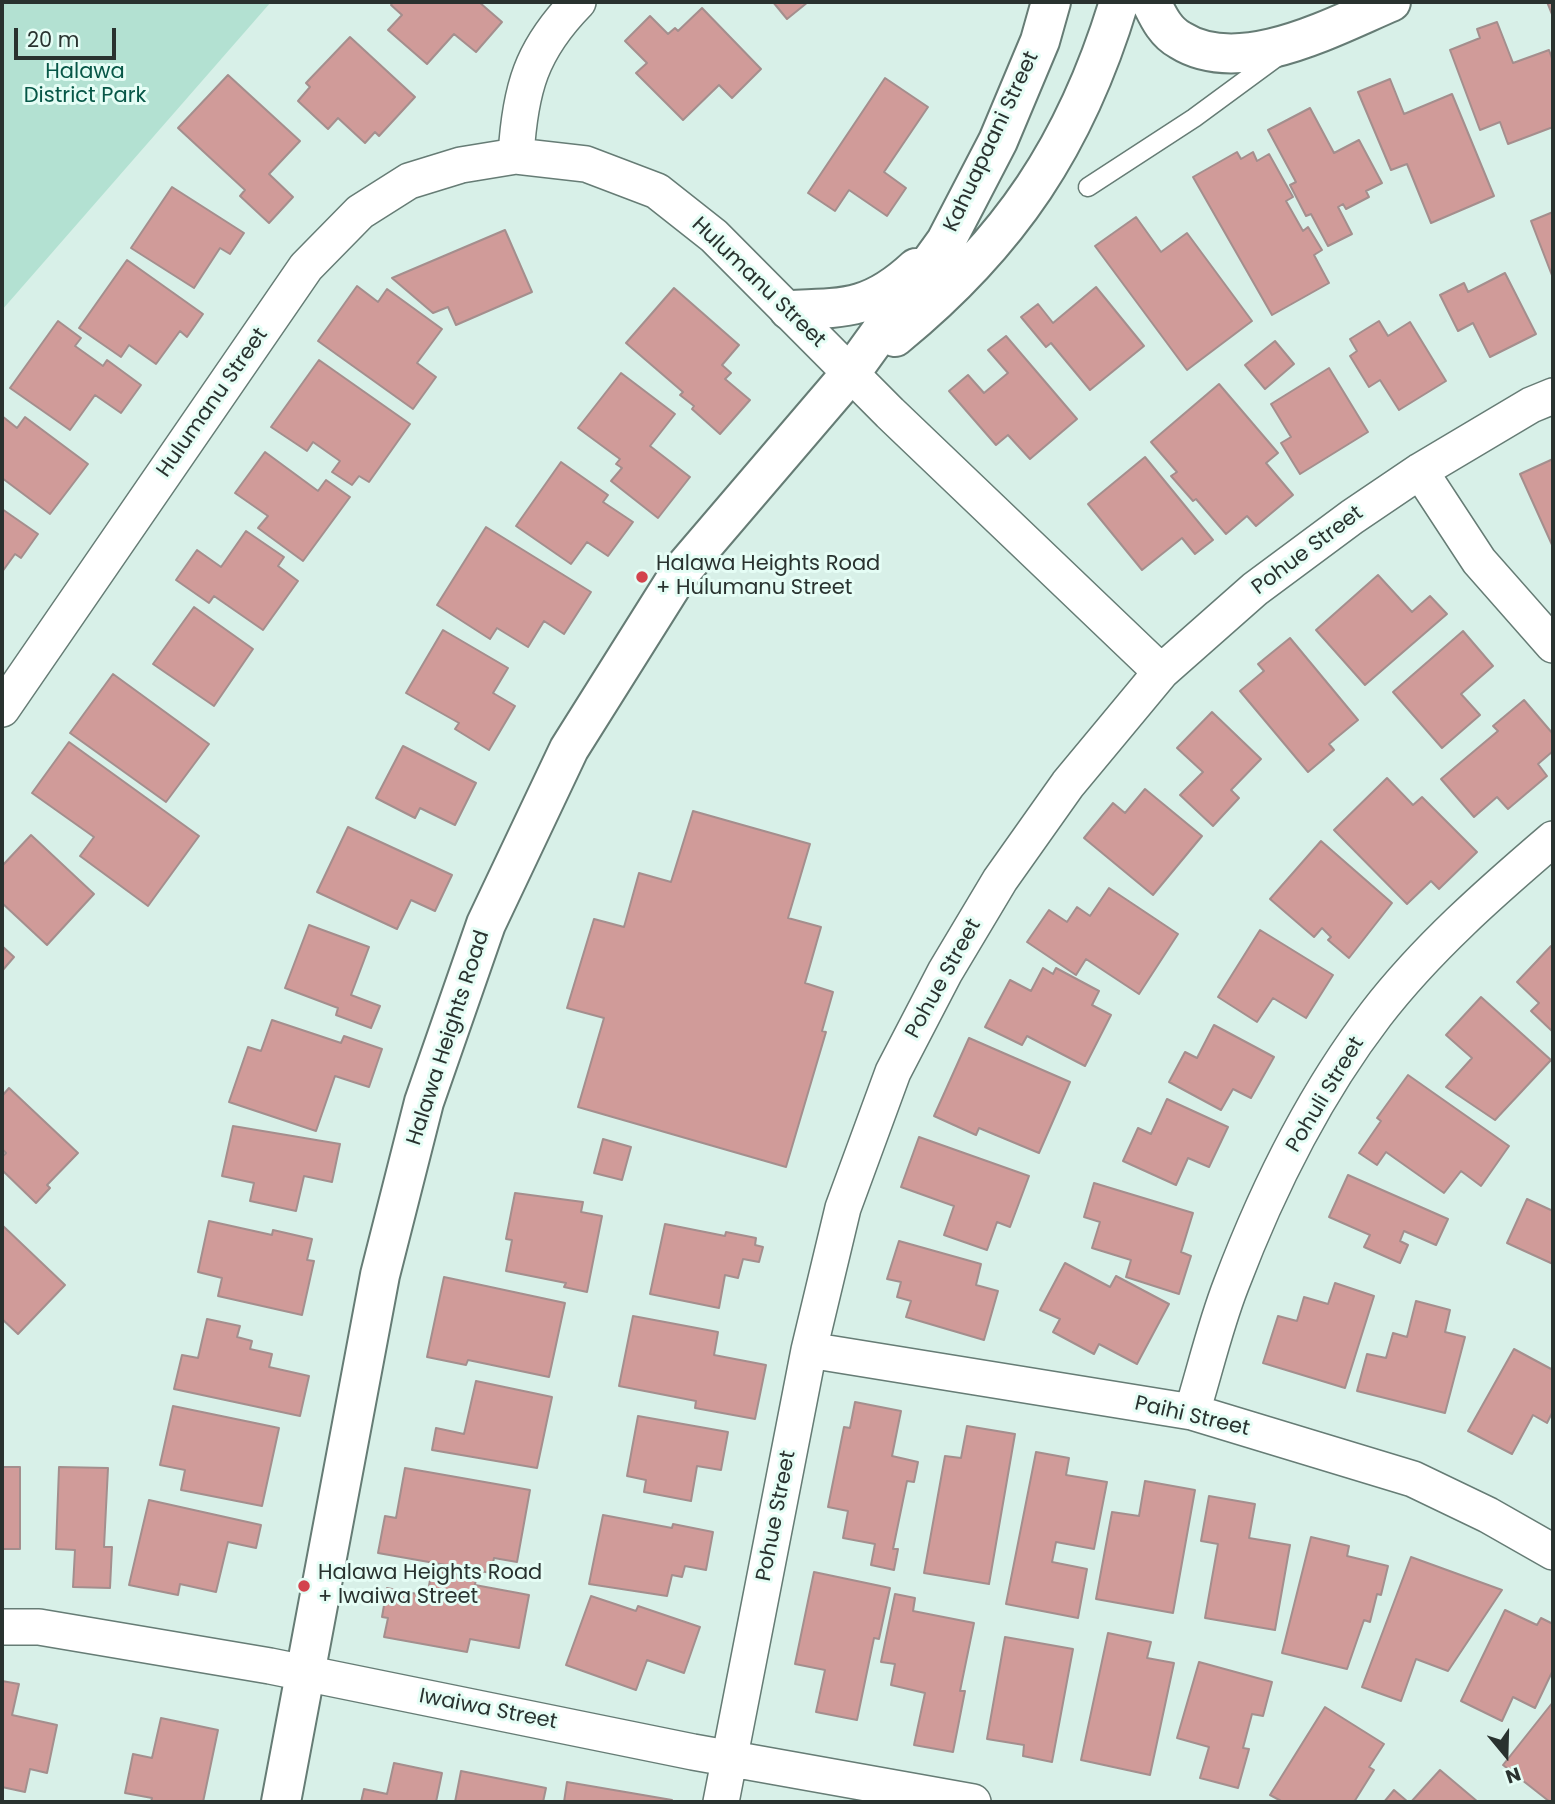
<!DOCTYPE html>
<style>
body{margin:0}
#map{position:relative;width:1555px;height:1804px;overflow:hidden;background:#d8f0e8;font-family:Poppins,sans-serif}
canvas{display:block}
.frame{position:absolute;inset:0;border:4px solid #29322f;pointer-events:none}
.north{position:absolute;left:1471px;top:1720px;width:70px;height:70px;-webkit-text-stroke:5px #e5fdf5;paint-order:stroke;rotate:161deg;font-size:19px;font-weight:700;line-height:28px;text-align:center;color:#29322f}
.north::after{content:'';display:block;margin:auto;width:24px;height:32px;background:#29322f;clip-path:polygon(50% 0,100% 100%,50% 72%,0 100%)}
.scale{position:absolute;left:14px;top:28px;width:102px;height:32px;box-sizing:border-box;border:4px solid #29322f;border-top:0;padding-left:9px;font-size:21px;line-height:24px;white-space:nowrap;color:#29322f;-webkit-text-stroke:5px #e5fdf5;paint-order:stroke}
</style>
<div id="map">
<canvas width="1555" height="1804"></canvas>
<div class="frame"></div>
<div class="north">N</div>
<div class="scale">20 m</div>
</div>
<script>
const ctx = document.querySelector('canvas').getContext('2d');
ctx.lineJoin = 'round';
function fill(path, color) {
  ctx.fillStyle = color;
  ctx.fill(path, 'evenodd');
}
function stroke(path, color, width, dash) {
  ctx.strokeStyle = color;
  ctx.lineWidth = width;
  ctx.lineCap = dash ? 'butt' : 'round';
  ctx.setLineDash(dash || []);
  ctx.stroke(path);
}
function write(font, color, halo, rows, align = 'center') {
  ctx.font = font + ' Poppins,sans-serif';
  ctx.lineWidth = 6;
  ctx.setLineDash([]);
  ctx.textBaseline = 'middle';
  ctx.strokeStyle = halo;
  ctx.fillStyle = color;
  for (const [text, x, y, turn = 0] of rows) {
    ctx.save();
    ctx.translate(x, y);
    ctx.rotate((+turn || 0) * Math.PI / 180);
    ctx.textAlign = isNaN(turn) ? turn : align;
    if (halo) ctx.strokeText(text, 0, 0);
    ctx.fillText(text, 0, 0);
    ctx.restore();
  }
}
fill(new Path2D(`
 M2,2H271L2,310Z`), '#b3e1d2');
const building = new Path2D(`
 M393,2H479L502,22L476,52L454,34L427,64L388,30L402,15L391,5Z
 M773,2H808L787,19Z
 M1547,2H1553V17Z
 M702,8L761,69L732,98L719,85L683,120L636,73L647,63L625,41L650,16L668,34L675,28L678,31Z
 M1497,22L1513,63L1549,50L1553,61V127L1508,144L1500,122L1480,130L1450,50L1480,38L1477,29Z
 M350,37L415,97L379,136L375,132L365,143L338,118L328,129L298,101L310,87L306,83Z
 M228,75L300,141L269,174L293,197L269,223L240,196L245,190L178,128Z
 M885,78L928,107L884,172L906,188L887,216L849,190L835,211L808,193Z
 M1390,79L1404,114L1452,94L1494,196L1431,223L1407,164L1391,170L1358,92Z
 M1310,108L1334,153L1359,140L1382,183L1366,191L1369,197L1346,209L1343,204L1338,207L1352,234L1328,246L1311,214L1306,216L1290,185L1296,182L1268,130Z
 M1237,152L1241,159L1253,152L1257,161L1269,154L1293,197L1286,201L1303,231L1308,227L1322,250L1314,255L1329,283L1272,315L1193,177Z
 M172,187L244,233L230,254L220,248L194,288L131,248Z
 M1553,212V278L1531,221Z
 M1136,217L1161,252L1187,233L1252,321L1187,370L1095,246Z
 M505,230L532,292L456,325L448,307L433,313L392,278Z
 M127,260L203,314L187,337L180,331L156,364L129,345L121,357L79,328Z
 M1505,273L1536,334L1490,357L1473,323L1458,331L1440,295L1464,283L1468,292Z
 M357,286L378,302L387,289L442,329L417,363L436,377L413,409L318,341Z
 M1096,287L1144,346L1090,390L1051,343L1046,347L1021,317L1038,304L1053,323Z
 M674,288L739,345L722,365L731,373L725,379L750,400L720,434L692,409L694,406L680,395L683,392L626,343Z
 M58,321L81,338L75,346L103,366L107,360L141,385L121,413L95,395L70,430L10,388Z
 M1379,321L1388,336L1410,322L1446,381L1399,410L1380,380L1369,387L1350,356L1357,351L1350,339Z
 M1006,336L1077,419L1030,459L1008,435L996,445L949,391L968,375L984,393L1008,373L988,350Z
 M1275,341L1294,364L1265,389L1245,365Z
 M319,360L410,424L369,482L359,476L352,485L332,472L340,461L313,442L307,451L271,427Z
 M1329,368L1368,432L1300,474L1281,443L1291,437L1271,404Z
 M621,373L675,414L650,446L690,477L658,518L611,481L622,468L616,464L620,459L578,428Z
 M1219,384L1278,453L1266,463L1293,495L1256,526L1247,516L1226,534L1196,499L1193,501L1171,476L1177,472L1151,442Z
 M2,416L17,428L25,417L88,464L50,514L2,478Z
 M265,452L318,491L326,480L350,497L303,561L258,528L268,516L235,493Z
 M1145,457L1213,540L1195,554L1182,538L1142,570L1088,504Z
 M1553,459V547L1520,474Z
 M561,462L608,495L603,502L633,522L608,556L587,542L571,564L516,526Z
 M2,509L38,534L21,558L15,554L2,572Z
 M486,527L591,592L564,634L544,621L528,647L497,628L490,639L437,605Z
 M246,531L284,557L278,566L298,581L263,630L214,596L209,603L176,580L197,550L221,567Z
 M1378,575L1412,612L1430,596L1447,614L1365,685L1316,630Z
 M194,607L253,649L214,706L153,664Z
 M443,630L508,668L493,693L515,706L489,750L455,729L459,723L406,693Z
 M1463,631L1493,666L1461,694L1480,715L1442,748L1393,692Z
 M1290,638L1358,720L1329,744L1334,750L1308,772L1240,691L1264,671L1258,664Z
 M113,674L209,744L166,802L70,733Z
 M1524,700L1553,734V751L1538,764L1547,776L1508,809L1497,797L1474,817L1441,779L1498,731L1493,726Z
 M1212,712L1261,759L1231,790L1239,798L1213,826L1180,795L1203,772L1177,748Z
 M69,742L199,836L148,906L80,856L94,837L32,793Z
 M403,746L476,783L455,825L420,808L415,818L376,798Z
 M1387,778L1413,805L1422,797L1477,852L1439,889L1431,881L1407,904L1334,830Z
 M1145,789L1202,836L1153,895L1084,838L1113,803L1125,813Z
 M693,811L810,844L788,918L821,927L805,983L833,992L822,1031L826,1032L786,1167L578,1107L604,1018L567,1008L594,919L624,927L639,873L671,882Z
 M348,827L452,875L435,911L411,900L397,929L317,892Z
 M31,835L94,894L47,945L2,903V866Z
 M1321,841L1392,903L1349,958L1328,940L1331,937L1322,928L1314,937L1270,899Z
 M1109,888L1178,934L1139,994L1086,959L1076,975L1027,942L1049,910L1067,922L1077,907L1090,916Z
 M309,925L369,947L351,995L380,1006L371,1028L336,1015L338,1008L285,988Z
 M1260,930L1333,975L1306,1018L1273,998L1257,1022L1218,997Z
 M2,946L14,957L2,971Z
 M1551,946L1553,948V1032L1531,1011L1539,1003L1517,982Z
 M1043,968L1053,974L1056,968L1099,991L1092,1005L1111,1015L1085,1066L1027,1036L1022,1045L985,1027L1010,980L1031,991Z
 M1481,997L1551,1060L1495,1120L1446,1087L1472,1058L1446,1035Z
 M272,1020L341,1043L344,1036L382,1049L369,1087L335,1076L316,1131L229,1102L248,1047L261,1051Z
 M1214,1025L1274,1057L1251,1098L1233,1089L1221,1110L1169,1082L1185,1052L1197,1058Z
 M969,1038L1070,1082L1039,1153L979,1128L976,1135L934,1116Z
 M1408,1075L1509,1146L1481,1186L1461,1171L1444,1193L1386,1152L1377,1165L1359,1153L1381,1121L1377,1118Z
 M9,1088L78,1153L47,1185L50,1188L36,1203L2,1170V1157L6,1153L2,1149V1096Z
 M1167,1099L1228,1127L1209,1167L1188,1158L1176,1185L1123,1161L1138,1128L1151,1134Z
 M233,1126L340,1144L332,1182L304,1176L296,1211L250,1201L254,1183L222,1176Z
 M919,1137L1029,1176L1010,1227L997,1222L987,1250L944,1235L954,1206L901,1187Z
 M603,1139L631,1147L622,1180L594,1173Z
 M1348,1175L1448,1219L1436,1245L1404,1231L1400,1241L1408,1245L1400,1263L1364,1247L1370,1235L1329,1217Z
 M1094,1183L1193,1213L1181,1252L1191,1256L1179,1294L1126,1277L1131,1260L1092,1248L1100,1222L1084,1217Z
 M515,1193L583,1202L581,1212L602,1216L587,1292L564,1287L566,1283L506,1271L512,1240L506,1239Z
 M1527,1199L1553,1211V1264L1507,1243Z
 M209,1221L272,1235L273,1230L312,1239L307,1260L314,1261L302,1315L218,1296L222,1278L198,1272Z
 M665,1224L725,1236L726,1232L756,1238L755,1245L763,1247L759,1262L743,1259L738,1278L725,1275L719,1308L650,1294Z
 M2,1225L65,1285L18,1334L2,1319Z
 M899,1241L981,1264L976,1285L998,1291L984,1340L906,1317L911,1301L897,1297L901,1282L887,1279Z
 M1065,1263L1110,1287L1116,1276L1169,1304L1137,1364L1099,1344L1094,1354L1053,1332L1060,1319L1040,1310Z
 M444,1277L565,1303L549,1377L468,1360L466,1365L427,1357Z
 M1335,1283L1374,1296L1345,1388L1263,1363L1278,1316L1297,1321L1304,1297L1328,1304Z
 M1416,1301L1450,1310L1445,1332L1465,1337L1445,1413L1357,1391L1367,1354L1386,1358L1393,1333L1407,1337Z
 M633,1316L718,1332L714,1355L766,1365L755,1419L695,1408L696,1401L619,1386Z
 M207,1319L240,1326L237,1337L252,1341L250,1349L272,1354L269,1367L309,1376L300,1416L174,1389L182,1355L198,1358Z
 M1514,1349L1553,1370V1411L1547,1423L1533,1415L1512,1454L1468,1431Z
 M476,1381L552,1397L537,1468L432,1450L436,1428L464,1434Z
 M855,1402L901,1411L892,1456L918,1462L914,1482L907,1481L893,1549H898L894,1570L871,1565L875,1544L843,1538L848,1511L828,1507L844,1427L850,1428Z
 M173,1406L279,1428L262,1506L181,1490L185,1470L160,1465Z
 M638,1416L728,1432L721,1470L697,1466L691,1501L644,1492L646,1480L627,1476Z
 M967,1426L1015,1434L989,1584L924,1573L945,1456L961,1458Z
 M1036,1452L1069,1458L1066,1475L1107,1482L1094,1549L1056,1542L1052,1562L1087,1569L1078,1618L1006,1604Z
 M2,1467H20V1549H2Z
 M59,1467L108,1468L104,1547H112L110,1588L73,1587L75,1550L56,1549Z
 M405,1468L530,1490L517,1562L494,1558L491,1573L378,1553L385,1516L396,1518Z
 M1145,1481L1195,1490L1173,1613L1096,1599L1112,1512L1139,1516Z
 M1209,1496L1255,1504L1249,1538L1290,1545L1275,1630L1205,1618L1218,1544L1201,1541Z
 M149,1500L261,1525L256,1548L228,1542L216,1592L180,1584L178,1595L129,1585Z
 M603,1515L672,1528L673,1524L713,1532L706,1570L685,1566L682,1577L672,1575L667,1596L589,1584Z
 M1311,1537L1349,1546L1347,1556L1388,1566L1381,1595L1377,1594L1370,1622L1364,1620L1347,1669L1282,1653Z
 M1411,1557L1502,1590L1448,1671L1416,1659L1401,1701L1362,1687Z
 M432,1570L476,1578L475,1585L529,1595L519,1648L470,1639L467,1652L384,1637L388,1618L382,1617L387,1588L427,1596Z
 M814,1572L890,1588L879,1639L874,1638L857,1720L816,1712L825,1670L795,1664Z
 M895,1594L915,1598L913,1611L974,1623L960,1691H965L953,1752L914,1745L925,1693L891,1685L895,1664L881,1662Z
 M591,1596L636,1611L638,1606L700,1627L684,1673L647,1660L636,1690L566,1665Z
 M1505,1610L1537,1625L1541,1618L1553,1624V1670L1535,1708L1513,1697L1502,1721L1461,1701Z
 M1108,1633L1151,1642L1147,1658L1174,1663L1150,1775L1081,1760Z
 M1005,1637L1073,1649L1052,1762L1023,1756L1024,1745L987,1739Z
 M1199,1662L1272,1682L1263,1716L1252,1714L1243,1748L1249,1749L1238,1788L1200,1778L1209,1747L1177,1738Z
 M2,1681L19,1684L12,1715L57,1725L47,1773L30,1769L25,1792L2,1787Z
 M1553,1702V1802H1550L1503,1765Z
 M1325,1707L1384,1744L1369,1767L1374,1770L1354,1802H1283L1270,1795Z
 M161,1718L218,1730L203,1802H151L152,1798L125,1793L133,1754L152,1758Z
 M394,1763L442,1773L436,1802H361L364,1789L387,1794Z
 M1440,1770L1478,1802H1411Z
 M461,1771L546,1788L543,1802H455Z
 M567,1782L672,1800V1802H564Z
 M1394,1790L1408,1802H1384Z`);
fill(building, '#d09b99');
stroke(building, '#a48e8d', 2);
const service = new Path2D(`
 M1088,187L1194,118L1277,57`);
const minor = new Path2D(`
 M516,156C520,89 531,50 578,2
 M1420,471L1479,561L1553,645
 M2,709L306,267L360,212L409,181L461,165L516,156L586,164L657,191L714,236L890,413L1161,672
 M809,1350L1192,1412L1413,1479L1488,1515L1553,1552
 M1192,1412C1205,1370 1215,1326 1231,1285C1267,1190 1314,1095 1376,1014C1426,949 1491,892 1553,839
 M2,1627H39L270,1666L693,1752L973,1802
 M721,1802L809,1350L843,1208L893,1072L945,972L1000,880L1068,784L1161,672L1255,589L1352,517L1420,471L1531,405L1553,396`);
const tertiary = new Path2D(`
 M1151,2C1158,16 1165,32 1180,40C1240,78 1334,26 1391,2
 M789,310C846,308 872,309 916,268
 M895,337C1010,243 1076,144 1119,2
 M281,1802L380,1275L424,1102L486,924L569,749L679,574L850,374L946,241L998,141L1040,41L1051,2`);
stroke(service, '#667c75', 21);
stroke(minor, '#667c75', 38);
stroke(tertiary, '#667c75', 42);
stroke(service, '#fff', 18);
stroke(minor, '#fff', 35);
stroke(tertiary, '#fff', 38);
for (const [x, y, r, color] of [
 [642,577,7,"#d3434d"],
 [304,1586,7,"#d3434d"]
]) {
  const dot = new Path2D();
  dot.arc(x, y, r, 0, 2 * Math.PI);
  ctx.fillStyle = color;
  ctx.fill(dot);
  stroke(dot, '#e5fdf5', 2.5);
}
write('21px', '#075747', '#e5fdf5', [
 ["Halawa",85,73],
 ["District Park",85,97]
]);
write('21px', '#29322f', '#e5fdf5', [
 ["Kahuapaani Street",992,142,-65],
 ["Hulumanu Street",758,283,44],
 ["Hulumanu Street",213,403,-55],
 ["Pohue Street",1308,551,-37],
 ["Pohue Street",944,979,-61],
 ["Halawa Heights Road",449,1038,-72],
 ["Pohuli Street",1326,1095,-59],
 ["Paihi Street",1192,1417,13],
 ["Pohue Street",777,1516,-79],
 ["Iwaiwa Street",488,1710,11]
]);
write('21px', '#29322f', '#e5fdf5', [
 ["Halawa Heights Road",656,565],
 ["+ Hulumanu Street",656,589],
 ["Halawa Heights Road",318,1574],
 ["+ Iwaiwa Street",318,1598]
], 'left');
</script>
